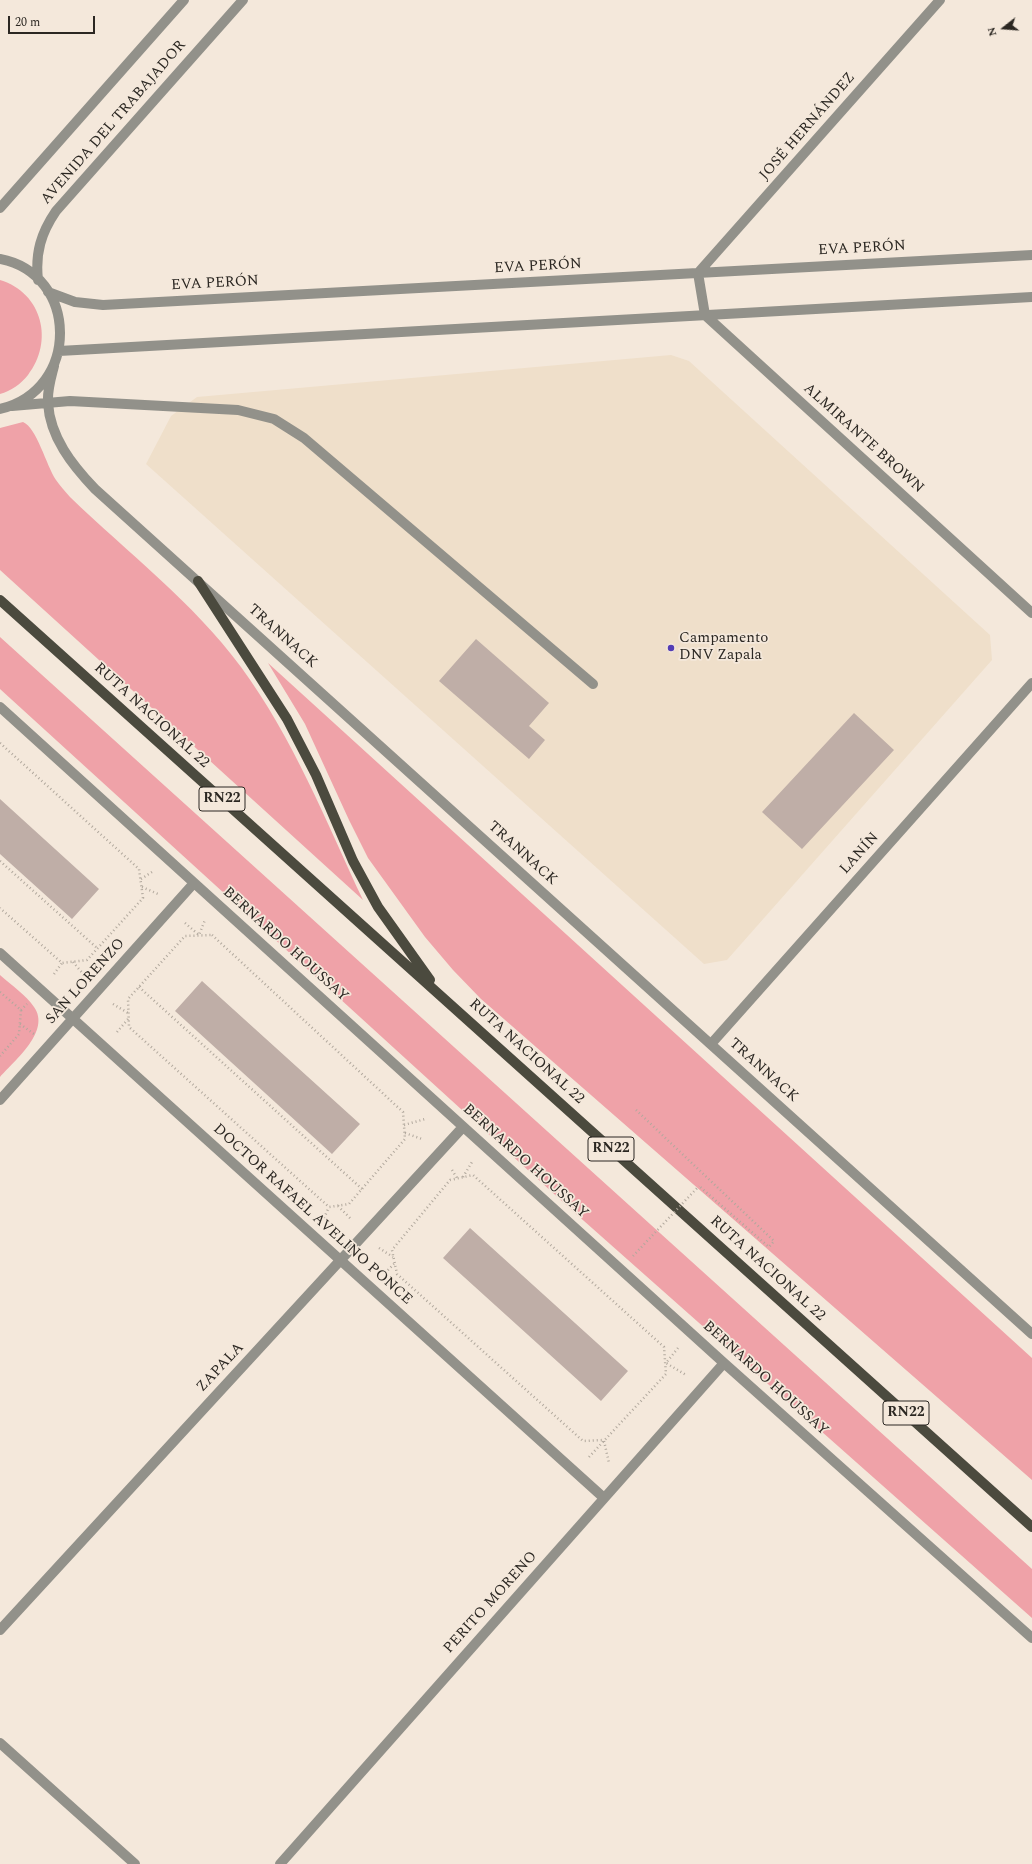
<!DOCTYPE html>
<meta charset="utf-8">
<style>
body{margin:0}
#map{position:relative;width:1032px;height:1864px;overflow:hidden;background:#f4e8db;font-family:Spectral,serif}
canvas{display:block}
.north{position:absolute;left:984px;top:8px;width:40px;height:40px;-webkit-text-stroke:3px #f4e8db;paint-order:stroke;rotate:253deg;font-size:11px;font-weight:700;line-height:16px;text-align:center;color:#2b2722}
.north::after{content:'';display:block;margin:auto;width:14px;height:18px;background:#2b2722;clip-path:polygon(50% 0,100% 100%,50% 72%,0 100%)}
.scale{position:absolute;left:8px;top:16px;width:87px;height:18px;box-sizing:border-box;border:2px solid #2b2722;border-top:0;padding-left:5px;font-size:12px;line-height:14px;white-space:nowrap;color:#2b2722;-webkit-text-stroke:3px #f4e8db;paint-order:stroke}
</style>
<div id="map">
<canvas width="1032" height="1864"></canvas>
<div class="north">N</div>
<div class="scale">20 m</div>
</div>
<script>
const ctx = document.querySelector('canvas').getContext('2d');
ctx.lineJoin = 'round';
function fill(path, color) {
  ctx.fillStyle = color;
  ctx.fill(path, 'evenodd');
}
function stroke(path, color, width, dash) {
  ctx.strokeStyle = color;
  ctx.lineWidth = width;
  ctx.lineCap = dash ? 'butt' : 'round';
  ctx.setLineDash(dash || []);
  ctx.stroke(path);
}
function write(font, color, halo, rows, align = 'center') {
  ctx.font = font + ' Spectral,serif';
  ctx.lineWidth = 3.5;
  ctx.setLineDash([]);
  ctx.textBaseline = 'middle';
  ctx.strokeStyle = halo;
  ctx.fillStyle = color;
  for (const [text, x, y, turn = 0] of rows) {
    ctx.save();
    ctx.translate(x, y);
    ctx.rotate((+turn || 0) * Math.PI / 180);
    ctx.textAlign = isNaN(turn) ? turn : align;
    if (halo) ctx.strokeText(text, 0, 0);
    ctx.fillText(text, 0, 0);
    ctx.restore();
  }
}
fill(new Path2D(`
 M671,355L689,361L990,635L992,660L727,960L704,964L146,464L171,416L197,397Z`), '#efdfca');
fill(new Path2D(`
 M0,280C43,293 54,342 28,375C21,384 11,391 0,394Z
 M23,422C37,428 46,465 56,480C60,486 65,491 70,497C128,553 193,602 241,667C293,738 326,821 363,900L0,570V428Z
 M0,637L1032,1569V1618L575,1213L0,689Z
 M268,663L1032,1358V1480L481,999L453,970L425,937L368,858L349,820L305,724Z
 M0,975C11,985 26,995 34,1007C51,1031 15,1060 0,1077Z`), '#efa2a8');
fill(new Path2D(`
 M476,639L549,703L529,726L545,740L529,759L439,681Z
 M854,713L894,750L802,849L762,812Z
 M0,799L99,889L72,919L0,854Z
 M202,981L360,1124L332,1154L175,1011Z
 M470,1228L628,1371L601,1401L443,1258Z`), '#bfaea7');
stroke(new Path2D(`
 M0,743L139,869L143,898L87,960L62,963L0,908
 M0,861L97,948
 M141,879L152,872
 M142,887L158,894
 M185,923L199,935L205,920
 M212,935L403,1112L405,1139L349,1204L329,1207L129,1027L128,999L185,936Z
 M73,962L84,975
 M54,974L62,963
 M139,987L362,1189
 M0,992L21,1010L19,1034L0,1056
 M113,1004L128,1013
 M21,1010L27,1004
 M20,1024L34,1034
 M117,1032L128,1019
 M636,1110L774,1241L769,1247L699,1186
 M404,1125L425,1119
 M405,1133L422,1139
 M452,1170L457,1178
 M463,1177L472,1162
 M338,1206L351,1219
 M324,1218L329,1207
 M379,1248L393,1257
 M385,1273L394,1264
 M678,1348L666,1363L686,1375
 M604,1441L609,1463
 M589,1457L666,1374L664,1347L473,1175L450,1180L392,1250L397,1274L583,1441L604,1440`), '#b1a89d', 2.5, [1, 3]);
stroke(new Path2D(`
 M940,0L698,273L705,315L1032,613
 M0,208L184,0
 M0,259C79,274 81,390 0,409
 M38,280C35,253 41,233 56,211L243,0
 M48,292L75,302L103,305L1032,255
 M59,351L1032,297
 M54,366C51,378 47,390 48,403C50,437 72,465 95,489L1032,1334
 M12,406L70,401L238,410L274,419L304,438L593,684
 M0,707L724,1363L1032,1638
 M0,953L604,1498
 M711,1044L1032,683
 M0,1100L194,883
 M0,1630L463,1127
 M0,1743L135,1864
 M280,1864L724,1363`), '#92918a', 10);
stroke(new Path2D(`
 M198,581L287,719L316,775L353,861L378,907L430,980
 M0,600L1032,1527`), '#4b4a3e', 10);
stroke(new Path2D(`
 M633,1256L699,1186`), '#b1a89d', 2.5, [1, 3]);
for (const [x, y, r, color] of [
 [671,648,4,"#533db5"]
]) {
  const dot = new Path2D();
  dot.arc(x, y, r, 0, 2 * Math.PI);
  ctx.fillStyle = color;
  ctx.fill(dot);
  stroke(dot, '#f4e8db', 1.5);
}
for (const [x, y, w] of [
 [222,799,46],
 [611,1149,46],
 [906,1413,46]
]) {
  const box = new Path2D();
  box.roundRect(x - w / 2, y - 12, w, 24, 3);
  ctx.fillStyle = '#f4e8db';
  ctx.fill(box);
  stroke(box, '#2b2722', 1);
}
write('bold 14px', '#2b2722', null, [
 ["RN22",222,799],
 ["RN22",611,1149],
 ["RN22",906,1413]
]);
write('15px', '#2b2722', '#f4e8db', [
 ["AVENIDA DEL TRABAJADOR",114,123,-49],
 ["JOSÉ HERNÁNDEZ",808,127,-49],
 ["EVA PERÓN",862,249,-3],
 ["EVA PERÓN",538,267,-3],
 ["EVA PERÓN",215,284,-3],
 ["ALMIRANTE BROWN",863,439,42],
 ["TRANNACK",282,637,42],
 ["RUTA NACIONAL 22",151,716,42],
 ["TRANNACK",522,854,42],
 ["LANÍN",860,854,-48],
 ["BERNARDO HOUSSAY",285,945,42],
 ["SAN LORENZO",86,982,-48],
 ["RUTA NACIONAL 22",526,1052,42],
 ["TRANNACK",763,1071,42],
 ["BERNARDO HOUSSAY",525,1162,42],
 ["DOCTOR RAFAEL AVELINO PONCE",312,1215,42],
 ["RUTA NACIONAL 22",767,1269,42],
 ["ZAPALA",221,1368,-47],
 ["BERNARDO HOUSSAY",765,1379,42],
 ["PERITO MORENO",491,1603,-48]
]);
write('15px', '#2b2722', '#f4e8db', [
 ["Campamento",679,639],
 ["DNV Zapala",679,656]
], 'left');
</script>
